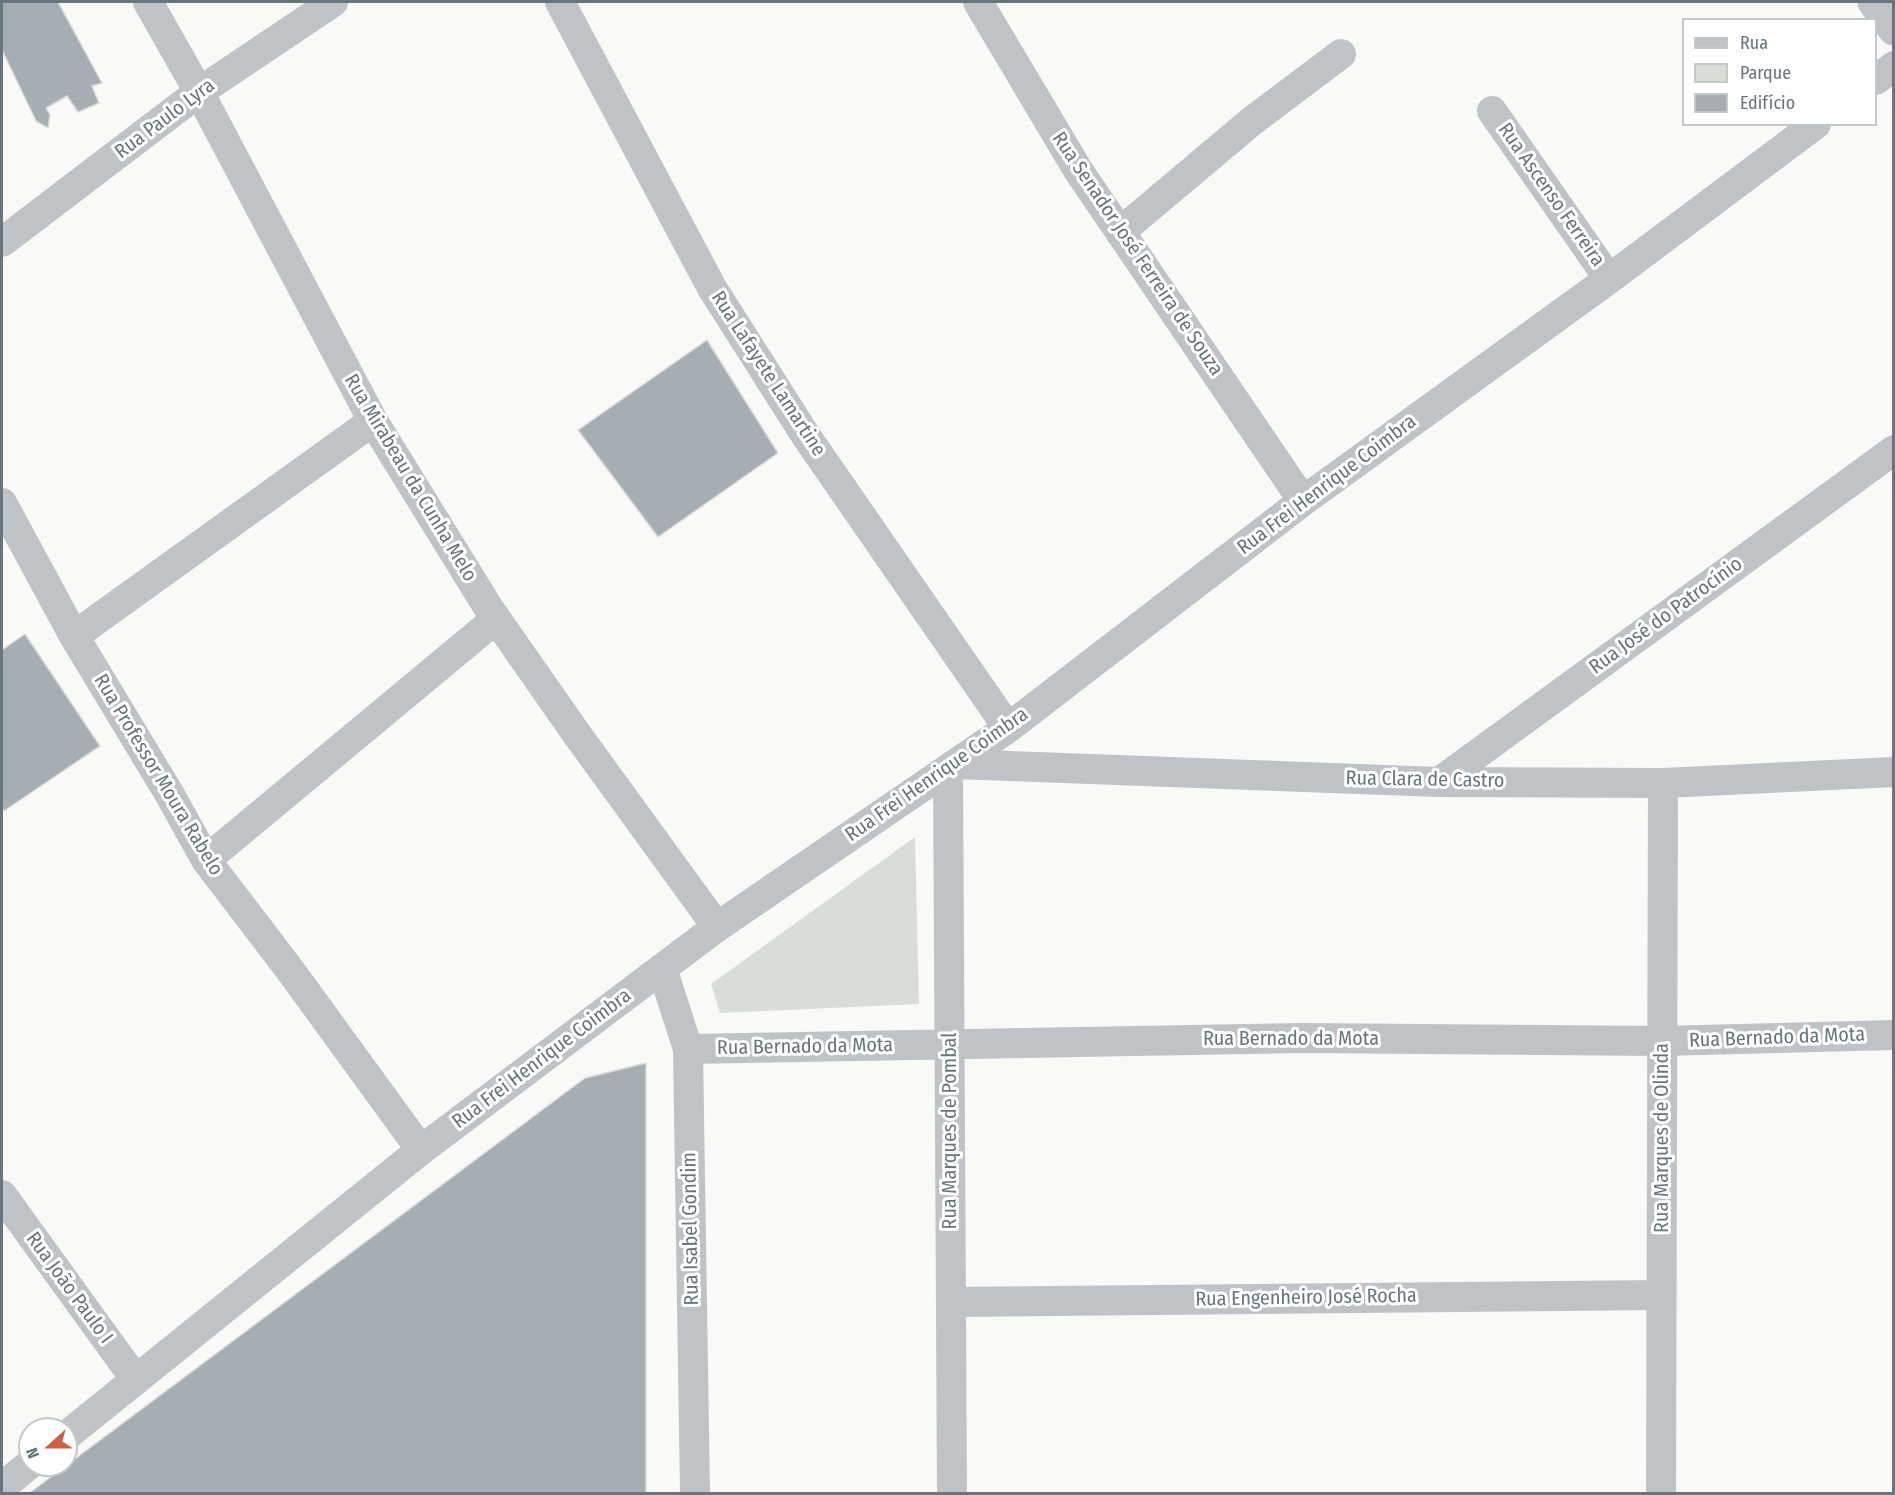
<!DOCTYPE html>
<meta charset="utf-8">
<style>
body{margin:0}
#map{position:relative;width:1895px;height:1495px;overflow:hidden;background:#f9f9f7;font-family:"Fira Sans Condensed",sans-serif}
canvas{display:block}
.frame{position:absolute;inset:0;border:3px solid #67757e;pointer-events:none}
.legend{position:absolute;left:1682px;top:18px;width:195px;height:108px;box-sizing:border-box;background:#fff;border:2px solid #c2c8cb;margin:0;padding:8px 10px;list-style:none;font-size:18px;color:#67757e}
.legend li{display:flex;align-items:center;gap:12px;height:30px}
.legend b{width:30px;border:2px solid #c2c8cb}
.north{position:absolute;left:18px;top:1417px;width:60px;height:60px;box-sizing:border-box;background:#fff;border:2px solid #c2c8cb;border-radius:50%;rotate:249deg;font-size:16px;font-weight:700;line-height:24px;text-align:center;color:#67757e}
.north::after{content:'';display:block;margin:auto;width:21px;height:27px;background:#ce6041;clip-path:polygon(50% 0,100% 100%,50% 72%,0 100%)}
</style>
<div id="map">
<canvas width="1895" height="1495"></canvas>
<div class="frame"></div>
<ul class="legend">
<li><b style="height:8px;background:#bfc3c6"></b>Rua</li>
<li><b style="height:16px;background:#d9ddd7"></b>Parque</li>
<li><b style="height:16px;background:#a7aeb3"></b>Edifício</li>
</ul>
<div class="north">N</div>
</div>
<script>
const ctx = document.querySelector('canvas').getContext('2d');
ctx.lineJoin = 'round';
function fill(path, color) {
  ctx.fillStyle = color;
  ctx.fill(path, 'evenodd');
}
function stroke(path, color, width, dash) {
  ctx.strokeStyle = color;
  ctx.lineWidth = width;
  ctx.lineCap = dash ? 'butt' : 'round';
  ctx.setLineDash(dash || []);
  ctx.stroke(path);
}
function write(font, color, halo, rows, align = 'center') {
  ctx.font = font + ' "Fira Sans Condensed",sans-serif';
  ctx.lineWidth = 6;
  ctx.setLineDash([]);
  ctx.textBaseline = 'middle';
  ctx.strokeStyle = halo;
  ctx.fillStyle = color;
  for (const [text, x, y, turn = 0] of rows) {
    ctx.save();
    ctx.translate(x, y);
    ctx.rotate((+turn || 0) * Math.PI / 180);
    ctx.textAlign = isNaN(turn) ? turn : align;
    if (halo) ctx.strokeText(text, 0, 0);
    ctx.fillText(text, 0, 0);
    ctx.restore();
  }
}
fill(new Path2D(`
 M915,837L919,1004L720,1013L711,984Z`), '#d9ddd7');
const building = new Path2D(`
 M2,2H58L102,83L92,86L99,103L78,112L67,96L46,108L50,115L48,128L36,121L2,50Z
 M707,340L778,453L658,537L578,430Z
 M25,634L100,746L4,811L2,806V650Z
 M646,1063V1494H28L585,1078Z`);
fill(building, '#a7aeb3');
stroke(building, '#dbdbd9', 1.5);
stroke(new Path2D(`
 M148,2L199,92L373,421L488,607L576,733L717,927
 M560,2L712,288L806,436L1008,728
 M978,2L1078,170L1303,501
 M1876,80L1894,66
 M1492,111L1609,279
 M1120,232L1252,121L1341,54
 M2,242L199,92L333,2
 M2,503L74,636L170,795L206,860L290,970L421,1150
 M74,636L373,421
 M956,764L1439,782L1663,783L1894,772
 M948,769L952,1494
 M1439,782L1894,450
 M206,860L496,619
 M662,968L688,1049L695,1494
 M688,1049L1303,1038L1662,1041L1894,1035
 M2,1195L136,1380
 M951,1302L1661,1295
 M66,1436L421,1150L717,927L1008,728L1303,501L1609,279L1816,124
 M2,1487L30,1464
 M1661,1494L1663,783`), '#bfc3c6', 30);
stroke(new Path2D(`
 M1874,2L1894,29`), '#bfc3c6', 33);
write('20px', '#67757e', '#fff', [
 ["Rua Paulo Lyra",165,119,-37],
 ["Rua Ascenso Ferreira",1551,195,55],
 ["Rua Senador José Ferreira de Souza",1137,254,56],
 ["Rua Lafayete Lamartine",768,374,57],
 ["Rua Mirabeau da Cunha Melo",410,478,59],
 ["Rua Frei Henrique Coimbra",1327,485,-37],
 ["Rua José do Patrocínio",1666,616,-36],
 ["Rua Professor Moura Rabelo",158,775,59],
 ["Rua Frei Henrique Coimbra",937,775,-35],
 ["Rua Clara de Castro",1425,780,1],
 ["Rua Bernado da Mota",1777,1038,-2],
 ["Rua Bernado da Mota",1291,1039],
 ["Rua Bernado da Mota",805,1047,-1],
 ["Rua Frei Henrique Coimbra",542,1059,-37],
 ["Rua Marques de Pombal",950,1131,-90],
 ["Rua Marques de Olinda",1662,1138,-90],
 ["Rua Isabel Gondim",691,1229,-91],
 ["Rua João Paulo I",69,1288,54],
 ["Rua Engenheiro José Rocha",1306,1298,-1]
]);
</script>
